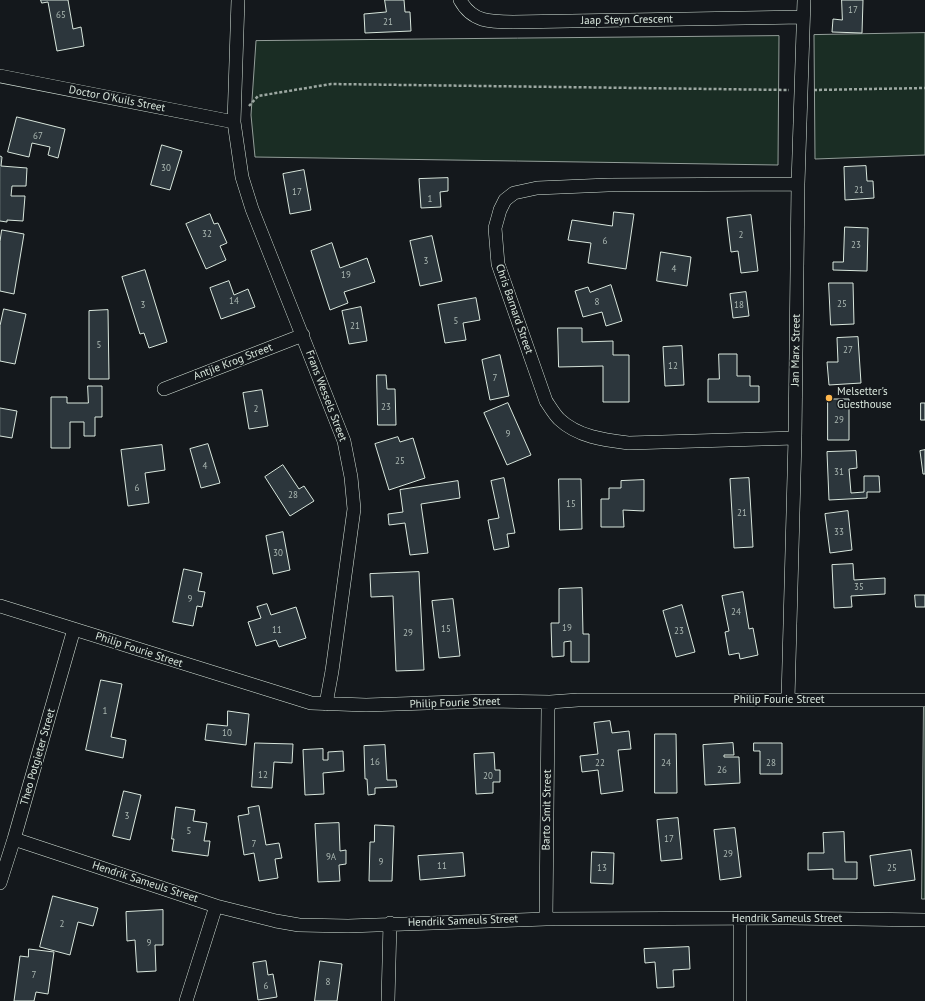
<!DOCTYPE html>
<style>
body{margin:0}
canvas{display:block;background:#14181c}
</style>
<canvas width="925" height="1001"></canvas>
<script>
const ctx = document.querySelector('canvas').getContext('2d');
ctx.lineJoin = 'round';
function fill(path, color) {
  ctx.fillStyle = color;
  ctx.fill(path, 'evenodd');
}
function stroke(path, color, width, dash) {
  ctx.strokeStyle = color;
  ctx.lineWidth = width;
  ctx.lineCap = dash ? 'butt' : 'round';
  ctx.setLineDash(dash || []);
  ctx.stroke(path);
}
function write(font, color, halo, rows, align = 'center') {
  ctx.font = font + ' "PT Sans",sans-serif';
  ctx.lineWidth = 3;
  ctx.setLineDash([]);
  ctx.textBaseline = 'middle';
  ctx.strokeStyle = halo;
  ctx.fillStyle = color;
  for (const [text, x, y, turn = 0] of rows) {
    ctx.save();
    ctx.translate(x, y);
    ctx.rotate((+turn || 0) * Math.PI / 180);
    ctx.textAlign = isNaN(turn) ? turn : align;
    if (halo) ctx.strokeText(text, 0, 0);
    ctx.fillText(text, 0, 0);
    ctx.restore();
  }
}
const green = new Path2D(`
 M925,33V155L815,159L814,35Z
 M779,36L778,165L255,157L251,115L256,41Z
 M924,696H925V899H922Z`);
fill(green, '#1a2d24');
stroke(green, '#939e99', 1);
const building = new Path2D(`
 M41,0H68L73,29L81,27L84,46L57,51L48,2L42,3Z
 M385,0H404L405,12H410L411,31L365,33L364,14L386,12Z
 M842,0H863L862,33L832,32L833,19L842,20Z
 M17,117L65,129L58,158L48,155L50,147L32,143L29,157L8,152Z
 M162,145L182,151L170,190L151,185Z
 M0,156L2,157L1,166L27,168L26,186H12L11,196H25L23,221L7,220V222L0,221Z
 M866,166L867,181H873L874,198L845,200L844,167Z
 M304,170L311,210L290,214L283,174Z
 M448,178V191L440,192L441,207L421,208L419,179Z
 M614,212L634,214L626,269L588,263L591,243L568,240L572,220L612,226Z
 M210,214L214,224L218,223L227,243L220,246L226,260L206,269L186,224Z
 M751,215L758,271L741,273L738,251L731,252L727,218Z
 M845,227L868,228L867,271L833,270V262H843Z
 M2,230L24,234L14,294L0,291V242Z
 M432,236L442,281L420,286L410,241Z
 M332,243L340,268L367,258L375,282L344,292L348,303L330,310L311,251Z
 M661,252L691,257L687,286L657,281Z
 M145,270L167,342L149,348L144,333L140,334L122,277Z
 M229,281L234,295L248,289L255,307L221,319L210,288Z
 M829,283H853L854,324L831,325Z
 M611,285L622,321L606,326L602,312L583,317L575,291L588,287L590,292Z
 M746,292L749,316L733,318L730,294Z
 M476,298L480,320L463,323L466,340L445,343L438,305Z
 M361,307L367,341L349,344L342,311Z
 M4,309L26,314L15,364L0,361V326Z
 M108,310L109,379H89V311Z
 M558,328H582V342L613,341V355H629V402H603V366L559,367Z
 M858,337L861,383L829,385L827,362H838L837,338Z
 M682,346L684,385L665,386L663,347Z
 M719,354H737V376H750V386H759V402H708V379H719Z
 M500,355L509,396L490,400L482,360Z
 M377,375H386L387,389H395L396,425H378Z
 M88,386H102V417H95V436H84V422H70V448H51V397H67V403H88Z
 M262,390L268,426L249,429L243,393Z
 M828,399H849V440H828Z
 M508,403L531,455L507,465L484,413Z
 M921,403H925V420H921Z
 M0,408L17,411L12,438L0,436Z
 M398,437L400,442L413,438L425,478L389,490L375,444Z
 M208,444L220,483L201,488L190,449Z
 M162,445L165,470L145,473L149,503L128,506L121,450Z
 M925,450V474H923L920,451Z
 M856,451L857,468L849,469L851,493L864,492V476H879L880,492H867V498L829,500L827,452Z
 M283,465L299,489L304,486L314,501L290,516L265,477Z
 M504,478L515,533L507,534L509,547L494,550L488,520L499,518L491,481Z
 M749,478L753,547L734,548L730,479Z
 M559,479H581L582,529L560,530Z
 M644,480V511L623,510L624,527H601V499H609V488H621V481Z
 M458,481L460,498L421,504L428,553L410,555L405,523L389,525L388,514L403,512L400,490Z
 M848,511L852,550L830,553L825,514Z
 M283,532L290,570L273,574L266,536Z
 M853,564L854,580L885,578V594L851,596L852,607L834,608L832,565Z
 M184,569L202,573L198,591L205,592L202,607L197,606L193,626L173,622Z
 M419,572L424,670L396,671L393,596L371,597L370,574Z
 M582,588L583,634H589V662H571V641L564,642V656L552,657L551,623H559V589Z
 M743,592L749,629L753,628L758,655L740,659L739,653L729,655L725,632L729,631L722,596Z
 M915,595H925V607H916Z
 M453,599L460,656L439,658L432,601Z
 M267,604L271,615L296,607L306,638L279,647L276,640L256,646L248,622L261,618L257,607Z
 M682,605L695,652L676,657L663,611Z
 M101,680L122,684L111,737L126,740L123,758L86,750Z
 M228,711L249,714L246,745L205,740L207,724L227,726Z
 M610,721L612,733L629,731L631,749L618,750L623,791L601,794L598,770L582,772L580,756L598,754L594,723Z
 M655,734H676L677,793H655Z
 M255,743L293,744L292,763L274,762L272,788L252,787Z
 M733,743L734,755H724V757H739L740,783L705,785L703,745Z
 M754,743H782V774H760V751H754Z
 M385,745L387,780H396L397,787L375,788V794L368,795L367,779H365L364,746Z
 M323,749V760H328V752L343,751L344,771L323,773L324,794L305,795L303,750Z
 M494,753L495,770H500V782H493V793L476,794L474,754Z
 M124,791L141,795L130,840L113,836Z
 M259,806L266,845L279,843L282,858L275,859L278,878L259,881L254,853L244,855L238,816L249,814L248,808Z
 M176,807L195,810L193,821L207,823L204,841H210L208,856L172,851L174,839H172Z
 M678,818L682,859L661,861L657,820Z
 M339,823L340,851L346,850V864L339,865L340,881L318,882L315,824Z
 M375,825L394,826L392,881H369L370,842H374Z
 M735,828L741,877L720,880L714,830Z
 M844,832L845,862H857V879H833V869L808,870V853H824L823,833Z
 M911,850L915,880L874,886L870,856Z
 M592,852L614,853L613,884L591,883Z
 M463,853L465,876L420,880L418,856Z
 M53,896L98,908L93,926L78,922L70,955L40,947Z
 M163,910V945H155L156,971L137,972L135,940L127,941L126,912Z
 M689,947L690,969L673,970L674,987L657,988L655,962L645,963L644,949Z
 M29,949L54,952L48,994L36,992L34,1001H14L20,956L28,957Z
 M266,961L268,975L273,974L277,997L258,1000L253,963Z
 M320,961L342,964L337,1001H315Z`);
fill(building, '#2c363c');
stroke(building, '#d8e6dc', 1);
const street = new Path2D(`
 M238,0L234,122L242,177L252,209L344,441L351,477L354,509L332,671L326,704
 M460,0C472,22 490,22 513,22L803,17
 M0,76L234,122
 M164,389L303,335
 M795,438L629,443C604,440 578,437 559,419C554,414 550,407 546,401L498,264L495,228L500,210L505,200L514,193L537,188L608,185L798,184
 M0,606L311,703L366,705L488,701L550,702L578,700H925
 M788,699L795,438L798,184L804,0
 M14,839L216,906L276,921L299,925L348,926L546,919L788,918L925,920
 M0,883L14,839L74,629
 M546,919L548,709L550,702
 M186,1001L216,906
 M388,1001L390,923
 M740,1001V919`);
stroke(street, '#d8e6dc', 14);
stroke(new Path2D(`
 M814,90L925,88
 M249,106L258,96L331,84L789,90`), '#9da8a2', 2.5, [3, 2]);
stroke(street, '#14181c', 13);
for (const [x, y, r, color] of [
 [829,398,4,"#ffb74d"]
]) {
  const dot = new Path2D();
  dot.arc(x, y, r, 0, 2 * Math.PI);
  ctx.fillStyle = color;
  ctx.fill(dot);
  stroke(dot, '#14181c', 1.5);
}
write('9px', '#adbab4', null, [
 ["17",853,10],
 ["65",61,15],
 ["21",388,22],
 ["67",38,136],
 ["30",166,168],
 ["21",859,190],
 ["17",297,192],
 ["1",430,199],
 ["32",207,234],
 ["2",741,235],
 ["6",605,241],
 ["23",856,245],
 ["3",426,261],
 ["4",674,269],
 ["19",346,275],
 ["14",234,301],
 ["8",597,302],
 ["25",842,304],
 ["3",143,305],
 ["18",739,305],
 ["5",456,321],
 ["21",355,326],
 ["5",99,345],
 ["27",848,350],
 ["12",673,366],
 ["7",495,378],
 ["23",386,407],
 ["2",256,409],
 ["29",839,420],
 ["9",508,434],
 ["25",400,461],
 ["4",205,466],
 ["31",839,472],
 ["6",137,488],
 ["28",293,495],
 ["15",571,504],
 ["21",742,513],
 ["33",839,532],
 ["30",278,553],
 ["35",859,587],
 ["9",190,599],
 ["24",736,612],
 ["19",567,628],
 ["15",446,629],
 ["11",277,630],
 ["23",679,631],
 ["29",408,633],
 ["1",105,711],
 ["10",227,733],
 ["16",375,762],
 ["22",600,763],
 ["24",666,763],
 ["28",771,763],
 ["26",722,770],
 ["12",263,775],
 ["20",488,776],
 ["3",127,816],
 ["5",189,831],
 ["17",669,839],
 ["7",254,844],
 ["29",728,854],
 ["9A",331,857],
 ["9",381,862],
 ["11",442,866],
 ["13",602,868],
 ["25",892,868],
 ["2",62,924],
 ["9",149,943],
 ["7",34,975],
 ["8",328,982],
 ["6",266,986]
]);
write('11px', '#d8e6dc', '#14181c', [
 ["Jaap Steyn Crescent",627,20,-1],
 ["Doctor O'Kuils Street",117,99,11],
 ["Chris Barnard Street",514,309,71],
 ["Jan Marx Street",796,350,-89],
 ["Antjie Krog Street",233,362,-21],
 ["Frans Wessels Street",326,396,69],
 ["Philip Fourie Street",139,650,18],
 ["Philip Fourie Street",779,700],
 ["Philip Fourie Street",455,703,-2],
 ["Theo Potgieter Street",38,757,-74],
 ["Barto Smit Street",547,810,-89],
 ["Hendrik Sameuls Street",145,882,18],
 ["Hendrik Sameuls Street",787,919],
 ["Hendrik Sameuls Street",463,921,-2]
]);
write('11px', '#d8e6dc', '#14181c', [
 ["Melsetter's",837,392],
 ["Guesthouse",837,405]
], 'left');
</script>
